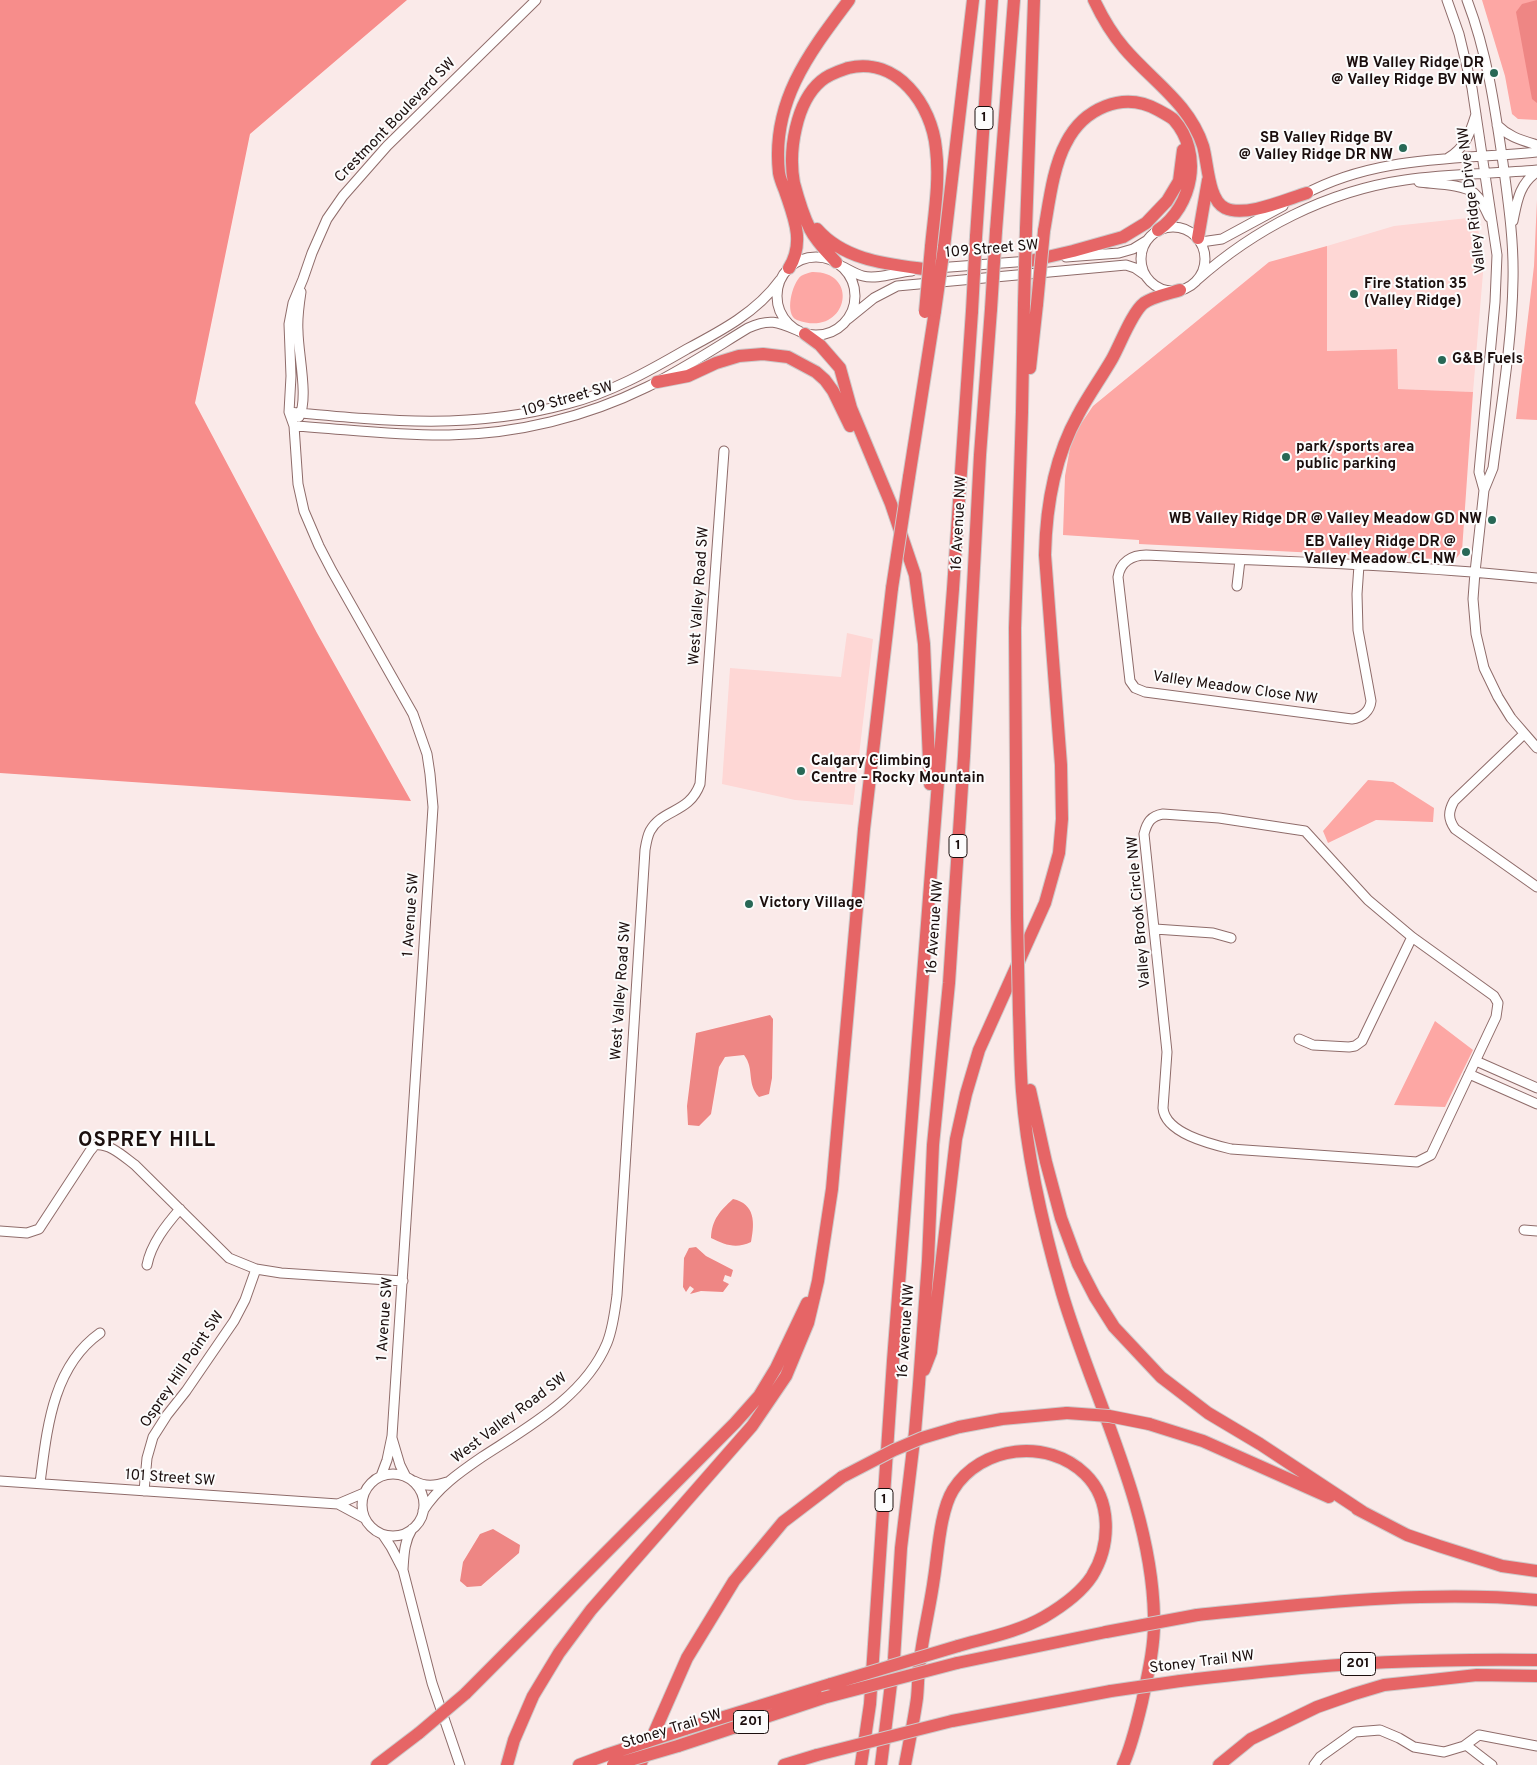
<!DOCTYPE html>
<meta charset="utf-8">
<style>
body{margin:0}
canvas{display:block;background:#faeae9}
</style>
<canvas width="1537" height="1765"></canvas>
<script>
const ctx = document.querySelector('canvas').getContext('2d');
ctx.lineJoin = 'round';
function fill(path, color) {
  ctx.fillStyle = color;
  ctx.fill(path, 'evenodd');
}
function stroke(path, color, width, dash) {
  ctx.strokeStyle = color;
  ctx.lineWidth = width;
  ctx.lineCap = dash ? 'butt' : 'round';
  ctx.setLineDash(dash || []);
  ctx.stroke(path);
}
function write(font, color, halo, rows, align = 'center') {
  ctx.font = font + ' Overpass,sans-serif';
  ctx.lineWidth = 4;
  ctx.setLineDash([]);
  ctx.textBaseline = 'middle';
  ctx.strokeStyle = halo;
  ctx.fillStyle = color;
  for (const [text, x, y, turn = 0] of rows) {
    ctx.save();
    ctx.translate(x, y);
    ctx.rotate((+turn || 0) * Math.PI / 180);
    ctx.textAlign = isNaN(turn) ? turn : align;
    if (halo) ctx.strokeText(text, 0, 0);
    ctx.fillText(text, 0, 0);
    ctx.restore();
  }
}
fill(new Path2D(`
 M1477,217L1483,273L1473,392L1398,389L1396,349L1327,351V246L1394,226Z
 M847,633L873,639L853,805L795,800L722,784L730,668L841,677Z`), '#fed7d5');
fill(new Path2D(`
 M1482,0H1537V120L1518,119L1512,114L1505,76Z
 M1537,200V420L1516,419L1534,266Z
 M1327,246V351L1397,349L1398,389L1473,392L1462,551L1455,560L1139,544V540L1063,535L1065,476L1072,437L1093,406L1269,262Z
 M812,272C862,271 847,339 797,320C784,315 792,283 801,276C804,274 808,273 812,272Z
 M1368,780L1393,782L1434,808L1433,822L1376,820L1328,843L1323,831Z
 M1435,1021L1473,1050L1445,1107L1394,1105Z`), '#fda7a4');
fill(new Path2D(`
 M0,0H407L250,134L195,403L317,633L411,801L0,773Z`), '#f78d8b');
fill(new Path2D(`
 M1537,0V103L1532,99L1516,12L1522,4Z
 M770,1015L773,1019L772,1078L769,1094L759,1097C746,1083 755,1069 744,1055L725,1057L719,1067L711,1114L699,1126L688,1125L687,1106L696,1033Z
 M733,1199C755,1204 755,1222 751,1242C736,1249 725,1245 711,1238C712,1219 720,1211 733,1199Z
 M696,1247L706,1256L733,1270L731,1277L725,1275L723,1281L729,1284L723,1292L701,1291L690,1294L694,1289L690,1286L686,1292L683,1287L684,1258L689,1248Z
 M493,1529L520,1545L519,1553L481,1586L467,1587L460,1581L463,1562L480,1534Z`), '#ee8684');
const minor = new Path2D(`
 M1447,0L1459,34L1472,88L1497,255L1495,302L1479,472L1484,490
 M1467,0C1487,52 1495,108 1503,163C1508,201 1514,240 1513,280C1512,343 1501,406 1493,468L1484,490L1475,572L1473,599L1476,634L1484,668L1498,697L1511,718L1537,748
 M1497,125C1509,137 1521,140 1537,145
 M1448,158C1466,147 1470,133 1476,114
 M1419,182C1434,184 1463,184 1474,193C1481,199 1485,208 1489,217
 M1303,195C1376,155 1457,160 1537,152
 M1513,221C1517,202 1519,184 1537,172
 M1141 259a32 32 0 1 1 64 0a32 32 0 1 1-64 0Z
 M1201,242L1222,239L1283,206
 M777 296a39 39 0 1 1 78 0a39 39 0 1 1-78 0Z
 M1066,257L1119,253L1133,249L1146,241
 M841,266C848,269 855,274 863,276C877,280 897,272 912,271
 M937,268L1029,261
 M1196,281C1254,229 1327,191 1405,180C1448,173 1493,174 1537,170
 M848,319L874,298L897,286L1126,265L1135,268L1145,275
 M289,412C385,421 472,430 567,404C610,393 649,371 687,349C721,331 757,312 780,280
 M299,417C309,399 298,353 298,331C297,318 299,305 301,292
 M294,426C345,429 397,436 449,435C517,434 586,417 647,387C682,370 715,348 748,328C770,318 778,322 799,331
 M1359,565L1357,594L1358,630L1371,701C1370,711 1362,718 1352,719L1145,692L1135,688L1130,681L1118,577C1120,562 1132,555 1146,555C1276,562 1407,564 1537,578
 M1237,586L1240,560
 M1524,734L1454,801C1448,812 1448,819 1455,829L1537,887
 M1163,814L1219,818L1305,831L1368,900L1412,937L1494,996L1498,1003L1496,1017L1431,1155L1417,1162L1231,1149C1210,1144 1165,1133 1163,1108L1167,1052L1144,834C1147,822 1151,816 1163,814Z
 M1155,929L1213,933L1231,938
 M1299,1039L1313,1045L1349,1047L1355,1046L1362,1041L1412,937
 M1476,1061L1537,1088
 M1469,1074L1537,1104
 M1524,1230L1537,1231
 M0,1231L27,1233L39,1229L90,1151L95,1145C110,1143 124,1157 135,1165L229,1258L256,1269L281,1273L403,1281
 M147,1265C151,1244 166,1225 180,1209
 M392,1438L400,1465L406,1477
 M362 1505a31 31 0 1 1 62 0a31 31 0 1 1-62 0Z
 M381,1476L387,1460L392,1436L433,807L430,774L427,754L413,714L332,571L319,546L304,511L298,484L294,426L289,412L291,376L289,324L293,303L303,279L312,253L327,219L343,196L387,146L536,0
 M0,1481L338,1504L364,1518
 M414,1481C425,1487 435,1486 447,1482
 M40,1483C47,1430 52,1367 100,1333
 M144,1491L147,1458L153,1437L167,1415L186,1391L234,1321L245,1300L256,1269
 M338,1504L364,1493
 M423,1511C437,1488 460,1472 482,1457C528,1427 585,1396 607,1343C613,1328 615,1311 617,1295L645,850C646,844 647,837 650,831C663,808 689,814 700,784L724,451
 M383,1535L391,1547L403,1570L432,1683L460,1765
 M403,1569C404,1555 404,1542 412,1529
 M1466,1745L1492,1765
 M1314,1765L1320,1757L1355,1732L1380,1730L1399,1738L1414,1747L1444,1752L1464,1746L1479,1735L1537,1746`);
const highway = new Path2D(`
 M1094,0C1102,17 1112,34 1124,48C1152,81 1189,103 1203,146C1208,163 1208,200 1225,208C1245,218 1287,199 1307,193
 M817,229C844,260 886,264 924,269
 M1026,229L1034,0
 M996,231L1014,0
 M1044,231C1049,203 1053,167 1066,143C1083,109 1123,90 1158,110C1163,113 1170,116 1174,120C1203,153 1193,206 1158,230
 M976,237L992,0
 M1198,238L1208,180
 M944,247L973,0
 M1030,261L1073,251L1123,237L1146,223L1167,201L1179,181L1183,150
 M836,262C827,252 816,241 810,229C803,215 798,198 794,183C788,151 796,102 821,81C829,74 839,71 848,68C897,56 932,105 936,149C940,181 934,215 931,247
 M789,268C805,242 794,218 785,191C783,186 780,179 779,173C771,102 809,53 849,0
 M805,334L820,345L840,368L851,408L891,504L915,575L924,644L930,784
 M1030,368L1037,304
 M657,382L688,376L716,363L739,356L763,354L788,357L816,372L825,380L833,391L850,426
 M909,477L935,311
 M1017,916L1015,628L1022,412L1024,304
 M1019,1013C1020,1039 1020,1065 1022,1091C1027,1159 1043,1227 1062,1293C1093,1398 1152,1506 1154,1617C1155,1645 1148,1674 1142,1702C1137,1723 1132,1745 1123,1765
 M1030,1090L1046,1162L1061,1218L1078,1264L1095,1297L1114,1327L1161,1377L1208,1413L1260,1444L1363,1512
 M924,1370L931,1352L956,1139L966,1094L979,1050L1045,903L1059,853L1062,819L1061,765L1045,555C1046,506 1054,458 1078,415C1088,396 1101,378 1112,359C1120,345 1132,312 1144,303C1154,296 1168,294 1180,290
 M1149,1424L1203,1441L1329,1497
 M959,1427L1002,1419L1067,1413
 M1357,1509L1407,1535L1439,1546L1502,1566L1537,1571
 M1197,1615C1309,1604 1424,1590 1537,1600
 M957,1663L1106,1632
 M1180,1681C1214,1677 1248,1673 1282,1670C1367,1661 1452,1659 1537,1660
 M465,1694L735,1423L759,1396L776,1368L807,1303
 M952,1721L1111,1691
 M685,1729L831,1684
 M678,1746L823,1698
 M377,1765L419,1733
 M507,1765L514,1740L533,1696L559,1653L591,1610L752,1426L786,1376L808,1323L818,1281L832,1189L864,829L892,588
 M579,1765L606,1755
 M640,1765L687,1658L734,1581L783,1522L842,1477
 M784,1765L817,1755
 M861,1765L870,1704L893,1361L953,589L972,311
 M881,1765L894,1659L901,1548L915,1432L919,1384L928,1261L933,1145L949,983L964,756L980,455L991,309
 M905,1765C909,1743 914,1720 917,1698C918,1688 918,1678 919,1668C922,1638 930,1608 934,1578C938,1553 940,1511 953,1490C981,1445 1048,1438 1085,1474C1112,1500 1111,1545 1092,1576C1081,1593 1061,1607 1044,1617C1018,1632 986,1638 958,1646
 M1219,1765L1251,1739L1317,1707L1354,1694L1384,1685L1432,1680L1477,1675L1537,1676`);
stroke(minor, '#8f6c6a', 11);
stroke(highway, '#cdcaca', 14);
stroke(minor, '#fff', 9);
stroke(highway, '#e66566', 12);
const highwayBridge = new Path2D(`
 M1024,304L1026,229
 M1037,304L1044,231
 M991,309L996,231
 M935,311L944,247
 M972,311L976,237
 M925,312L931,247
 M892,588L909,477
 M1017,916L1019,1013
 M1067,1413L1109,1416L1149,1424
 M842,1477L894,1450L922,1438L959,1427
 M1106,1632L1197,1615
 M831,1684L958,1646
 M1111,1691L1180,1681
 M823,1698L957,1663
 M419,1733L465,1694
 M606,1755L685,1729
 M817,1755L952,1721
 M613,1765L678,1746`);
stroke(highwayBridge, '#cdcaca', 14, []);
stroke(highwayBridge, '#e66566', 12);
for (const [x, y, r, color] of [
 [1494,73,5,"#286856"],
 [1403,148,5,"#286856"],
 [1354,294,5,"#286856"],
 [1442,360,5,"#286856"],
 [1286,457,5,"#286856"],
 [1492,520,5,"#286856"],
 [1466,552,5,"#286856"],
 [801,771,5,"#286856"],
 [749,904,5,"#286856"]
]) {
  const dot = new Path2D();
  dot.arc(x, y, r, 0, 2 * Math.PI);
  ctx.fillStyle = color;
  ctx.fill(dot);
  stroke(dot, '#fcfcfc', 2);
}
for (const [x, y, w] of [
 [984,118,18],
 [958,846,18],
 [884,1500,18],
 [1358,1664,35],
 [751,1722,35]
]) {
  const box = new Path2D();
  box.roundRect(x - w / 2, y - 11.5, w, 23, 4);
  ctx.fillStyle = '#fcfcfc';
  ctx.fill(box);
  stroke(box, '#1b0e0d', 1);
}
write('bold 14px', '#1b0e0d', null, [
 ["1",984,118],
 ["1",958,846],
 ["1",884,1500],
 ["201",1358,1664],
 ["201",751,1722]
]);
write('bold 15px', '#1b0e0d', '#fcfcfc', [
 ["WB Valley Ridge DR",1484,64,"right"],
 ["@ Valley Ridge BV NW",1484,81,"right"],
 ["SB Valley Ridge BV",1393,139,"right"],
 ["@ Valley Ridge DR NW",1393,156,"right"],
 ["Fire Station 35",1364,285],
 ["(Valley Ridge)",1364,302],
 ["G&B Fuels",1452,360],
 ["park/sports area",1296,448],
 ["public parking",1296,465],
 ["WB Valley Ridge DR @ Valley Meadow GD NW",1482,520,"right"],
 ["EB Valley Ridge DR @",1456,543,"right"],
 ["Valley Meadow CL NW",1456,560,"right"],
 ["Calgary Climbing",811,762],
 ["Centre – Rocky Mountain",811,779],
 ["Victory Village",759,904]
], 'left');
write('15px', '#1b0e0d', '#fcfcfc', [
 ["Crestmont Boulevard SW",396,121,-46],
 ["Valley Ridge Drive NW",1473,200,-97],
 ["109 Street SW",992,250,-5],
 ["109 Street SW",568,400,-16],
 ["16 Avenue NW",960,523,-87],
 ["West Valley Road SW",700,596,-86],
 ["Valley Meadow Close NW",1235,689,8],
 ["Valley Brook Circle NW",1140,912,-95],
 ["1 Avenue SW",412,915,-86],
 ["16 Avenue NW",936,927,-86],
 ["West Valley Road SW",622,991,-86],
 ["1 Avenue SW",386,1319,-86],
 ["16 Avenue NW",907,1331,-86],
 ["Osprey Hill Point SW",183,1370,-56],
 ["West Valley Road SW",510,1419,-37],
 ["101 Street SW",170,1479,4],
 ["Stoney Trail NW",1202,1663,-7],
 ["Stoney Trail SW",672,1730,-17]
]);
ctx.letterSpacing = '1px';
write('bold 20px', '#1b0e0d', '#fcfcfc', [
 ["OSPREY HILL",147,1142]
]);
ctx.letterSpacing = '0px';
</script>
